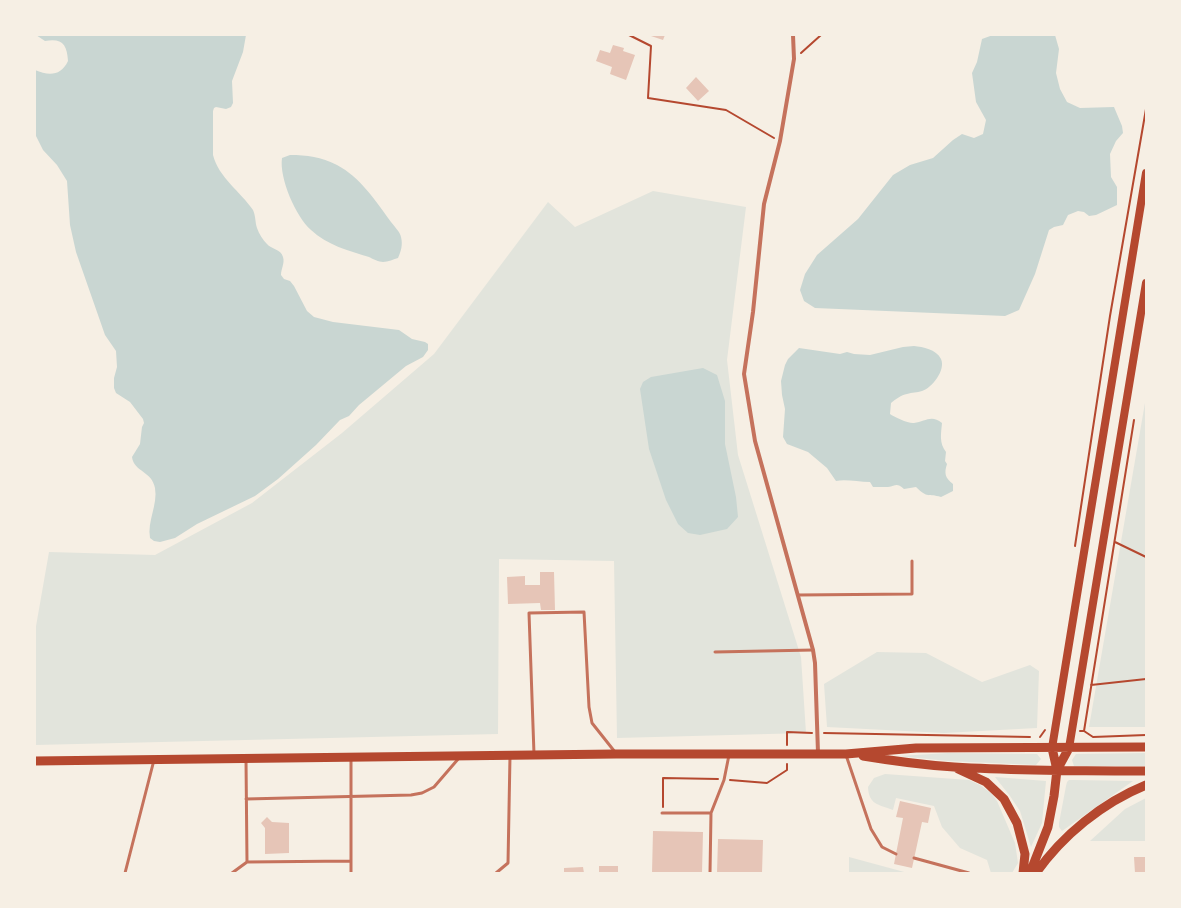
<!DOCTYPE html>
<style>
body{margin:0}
#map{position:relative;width:1181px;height:908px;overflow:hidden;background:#f6efe4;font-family:Lato,sans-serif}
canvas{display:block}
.frame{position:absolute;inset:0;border:36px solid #f6efe4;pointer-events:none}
</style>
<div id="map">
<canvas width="1181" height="908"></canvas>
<div class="frame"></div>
</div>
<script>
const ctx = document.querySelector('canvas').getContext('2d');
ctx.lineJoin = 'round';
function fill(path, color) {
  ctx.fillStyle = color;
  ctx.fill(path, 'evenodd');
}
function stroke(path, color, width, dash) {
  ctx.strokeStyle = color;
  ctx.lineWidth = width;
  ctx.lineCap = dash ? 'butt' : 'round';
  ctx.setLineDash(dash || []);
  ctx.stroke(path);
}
fill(new Path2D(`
 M653,191L746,207L727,360L738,455L801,657L806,733L617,738L614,561L499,559L498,734L35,745V632L49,552L155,555L252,503L342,433L434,354L548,202L575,227Z
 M1146,397V727H1089Z
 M877,652L926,653L982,682L1030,665L1039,671L1037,728L944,733L827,727L824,684Z
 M948,753L1037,754L1041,759L1036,765L948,761L899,756Z
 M1146,753V766H1074L1072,760L1076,754Z
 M885,774L969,780L980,785L991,793L997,801L1015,843L1018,863L1012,873H991L987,860L960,848L942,827L934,806L896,798L893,810C878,804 869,805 868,787L874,778Z
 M995,777L1046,781L1042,823L1031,847L1020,811L1010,796Z
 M1069,780H1073L1133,781L1062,831L1059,827V823L1066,786L1067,782Z
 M1146,798V841H1090L1125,809Z
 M849,857L908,873H849Z`), '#e2e4dc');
fill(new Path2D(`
 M36,35H246L243,52L232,81L233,103L231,107L226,109L216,107L214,108L213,111V155C219,178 240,191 253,210C256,217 255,222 257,228C259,234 263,240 267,244C271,249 281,249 283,257C285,263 281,269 281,275L284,279L290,281L294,286L307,311L314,317L333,322L399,330L412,339L425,342L428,344V350L423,357L406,366L359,405L349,416L340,420L316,445L278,479L255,496L197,524L175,538L160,542L154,541L150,538C147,521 158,505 155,488C152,471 134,472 132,457L140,444L142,427L144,423L143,419L130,402L116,393L114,388V378L117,367L116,351L105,335L76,252L70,225L67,181L57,165L43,150L35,134V70C49,76 61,76 68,61C67,44 62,38 45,41Z
 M993,35H1055L1059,49L1056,73L1060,89L1067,102L1080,108L1114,107L1122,126L1123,133L1116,141L1110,154L1111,177L1117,187V205L1096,215L1089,216L1084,212L1078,211L1068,215L1063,225L1054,227L1049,230L1035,274L1019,310L1005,316L815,308L804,301L800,290L805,274L817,255L858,219L893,175L910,165L933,158L953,140L962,134L974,138L983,134L986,120L976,102L972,73L977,62L982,39Z
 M290,155C307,155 321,157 337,165C360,177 376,201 391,222C394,226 400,232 401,237C403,245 401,251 398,258C394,259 388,262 383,262C379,262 373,259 369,257C349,251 327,245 311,230C296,217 279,178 282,158Z
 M914,346C923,347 936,349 941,359C946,370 932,388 922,391C917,393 912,392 907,394C901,395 896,399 891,403L890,414C894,417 909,424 914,423C925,422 931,414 942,423C941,434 939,443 946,452L945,461L947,464C944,473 945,478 953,484V491L941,497C928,493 928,499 916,487L904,489C896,482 896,486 888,487C883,487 878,487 873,487L870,482C858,482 846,479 836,481L827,468L808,452L787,444L783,437L785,409L782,395L781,381L785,365L788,359L799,348L840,354L847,352L854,354L870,355L903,347Z
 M703,368L717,375L725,401V444L736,497L738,517L727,529L700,535L688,533L678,524L666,500L649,449L640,389L643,382L651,377Z`), '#c9d6d2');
fill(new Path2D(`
 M648,35H665L663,40Z
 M613,45L624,48L623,51L635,55L626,80L610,74L612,67L596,61L600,50L610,53Z
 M696,77L709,91L698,101L686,88Z
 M540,572H554L555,610H541L540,603L508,604L507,577L525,576V585H540Z
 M900,801L931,808L928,823L922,822L912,868L894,864L903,818L896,817Z
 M267,817L272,822L289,823V853L265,854V828L261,823Z
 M653,831L703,832L702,873H652Z
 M718,839L763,840L762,873H717Z
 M1134,857H1146V873H1135Z
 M599,866H618V873H599Z
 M583,867L584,873H564V868Z`), '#e6c5b7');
stroke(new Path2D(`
 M629,35L651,46L648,98L726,110L774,138
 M801,53L821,35
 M1115,542L1146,557
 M1075,546L1110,316L1146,109
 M1091,685L1146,679
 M1080,731H1084L1134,420
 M1084,731L1093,737L1146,735
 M824,733L1030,737
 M1040,737L1045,730
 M787,745V732L812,733
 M730,780L767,783L787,770V764
 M663,807V778L718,779`), '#b5482f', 2);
stroke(new Path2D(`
 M798,595L912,594V561
 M715,652L813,650
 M534,754L529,613L584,612L589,707L592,723L615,752
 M846,755L871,829L882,847L896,854
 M351,759V873
 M246,760L247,862
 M246,799L411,795L422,793L434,787L459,758
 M662,813H711
 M914,858L969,873
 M125,873L154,760
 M232,873L247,862L351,861
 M496,873L508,863L510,756
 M710,873L711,813L724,780L729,755`), '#c5725c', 3);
stroke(new Path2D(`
 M793,35L794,59L780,141L764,204L753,312L744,374L755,441L813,650L815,663L818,753`), '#c5725c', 4);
stroke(new Path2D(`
 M1052,748L1146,173
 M1069,748L1146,283`), '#b5482f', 8);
stroke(new Path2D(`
 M863,756C893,761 923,765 954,767C1018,771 1082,771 1146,771
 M35,761L616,754H846L916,748L1146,747
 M958,769L986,782L1004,799L1017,823L1025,854L1023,873
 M1057,770L1069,748
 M1030,873L1048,827L1054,796L1057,770L1052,748
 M1036,873C1063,835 1102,803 1146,785`), '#b5482f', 9);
</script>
